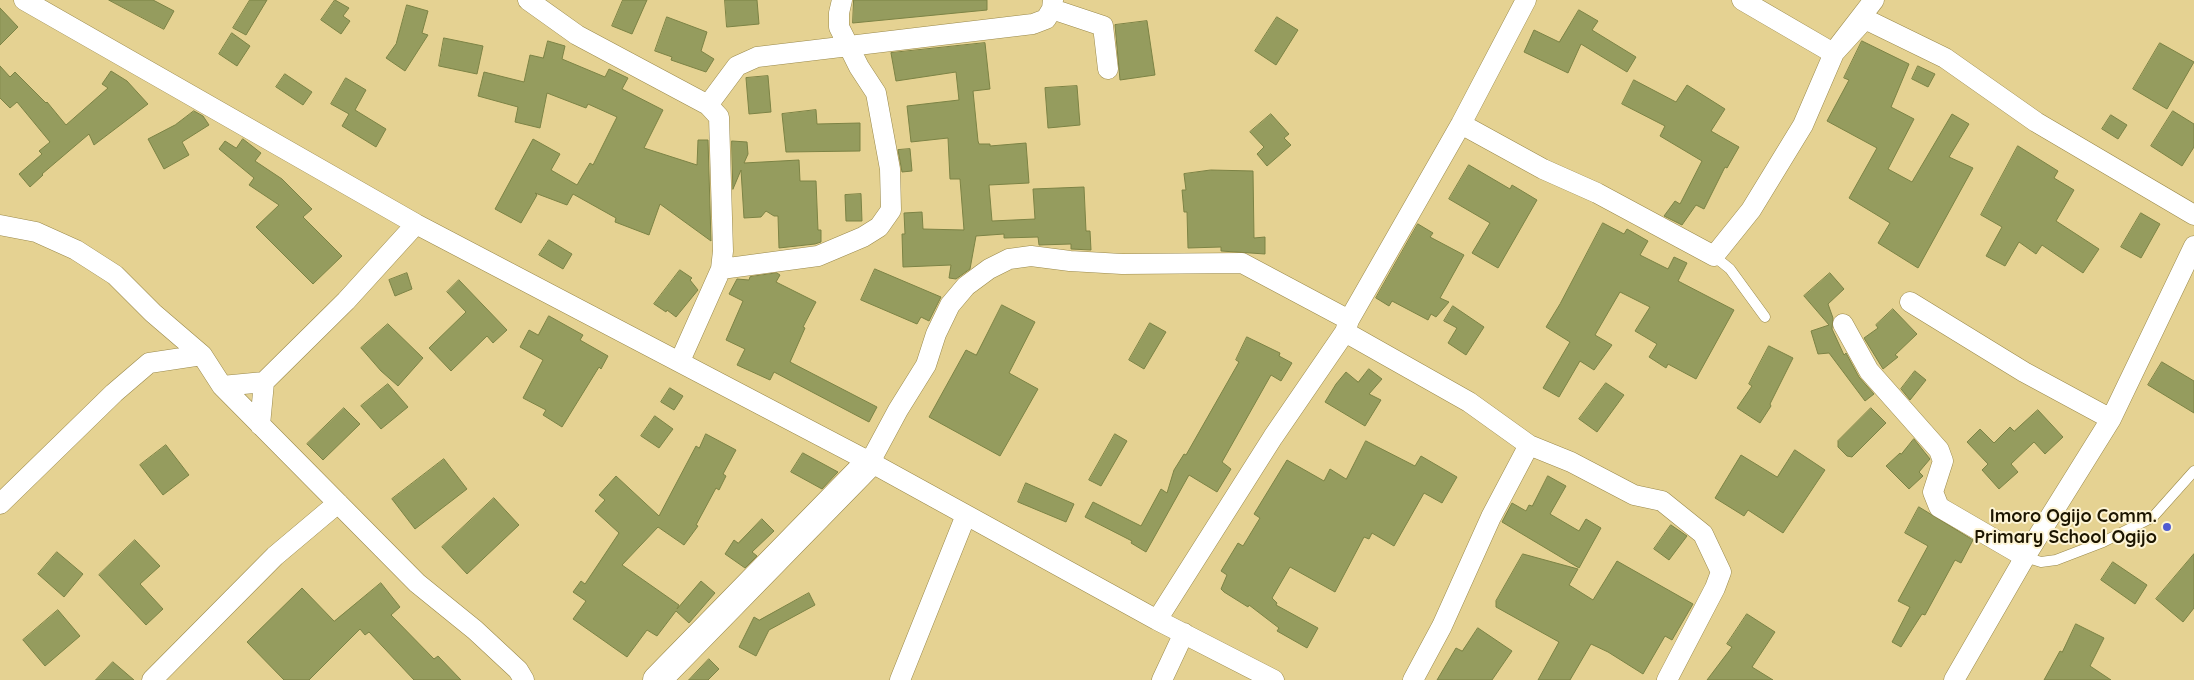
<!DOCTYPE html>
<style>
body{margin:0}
canvas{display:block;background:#e5d292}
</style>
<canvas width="2194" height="680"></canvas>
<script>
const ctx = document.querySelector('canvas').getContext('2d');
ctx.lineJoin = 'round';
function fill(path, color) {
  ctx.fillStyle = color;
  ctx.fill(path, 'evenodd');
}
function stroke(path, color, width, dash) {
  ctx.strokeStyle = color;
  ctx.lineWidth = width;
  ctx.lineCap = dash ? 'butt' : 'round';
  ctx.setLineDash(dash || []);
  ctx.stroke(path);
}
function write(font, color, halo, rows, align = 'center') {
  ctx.font = font + ' Quicksand,sans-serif';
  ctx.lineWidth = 4;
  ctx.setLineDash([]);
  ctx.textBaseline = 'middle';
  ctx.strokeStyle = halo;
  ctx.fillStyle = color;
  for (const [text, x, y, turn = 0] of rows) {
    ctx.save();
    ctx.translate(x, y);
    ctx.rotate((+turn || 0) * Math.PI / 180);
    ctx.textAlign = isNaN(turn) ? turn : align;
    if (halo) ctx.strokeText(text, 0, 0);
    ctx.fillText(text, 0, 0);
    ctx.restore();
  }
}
const building = new Path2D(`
 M109,0H153L174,11L164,29Z
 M250,0H267L246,35L233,28Z
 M335,0L349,8L343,16L350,21L341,34L321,20Z
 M623,0H647L632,34L612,26Z
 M725,0H757L759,24L727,27Z
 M854,0H987V10L853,23Z
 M407,5L428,11L422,33L428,35L405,71L386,58L396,44Z
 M0,8L18,27L0,45Z
 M1579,10L1598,21L1592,30L1636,57L1627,72L1581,44L1568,73L1524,52L1534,30L1559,42Z
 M667,17L707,32L701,51L714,59L706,72L671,60L672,57L655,51Z
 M1277,17L1298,30L1276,65L1255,51Z
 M1147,21L1155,75L1120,80L1115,25Z
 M232,33L250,46L237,66L219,54Z
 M444,38L483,46L477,74L439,66Z
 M548,41L565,46L562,59L605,77L609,69L628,78L622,89L663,110L644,148L697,165L698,140H708L711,241L660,204L649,235L615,222L616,218L573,194L567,205L535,193L537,195L521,223L495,209L533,139L560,154L551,170L577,185L590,163L593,165L617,117L588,104L586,108L547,93L540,128L515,122L518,107L478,96L484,72L524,82L530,55L543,58Z
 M1862,41L1909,64L1891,107L1914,119L1888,169L1912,182L1952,114L1969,124L1949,157L1973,168L1918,268L1878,243L1890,223L1849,198L1877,148L1827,121L1849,80L1844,78Z
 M985,43L990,89L973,91L978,141L979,144H990V146L1026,143L1029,183L989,185L992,221L1035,219L1033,189L1084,187L1086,231H1090L1091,250L1071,249V244L1039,245L1038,237L1004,238V234L976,236L970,269L956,279L949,278L951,265L903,267L902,234H905L904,213L922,212L923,229L964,230L960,179H950L948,138L911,142L907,106L959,100L956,72L896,81L891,53Z
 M2160,43L2194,62L2167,109L2133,89Z
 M0,66L10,77L15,72L46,103L47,102L66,125L108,88L102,84L111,71L127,81L148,104L94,145L89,134L42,174L43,175L30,187L19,174L42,154L39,151L50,142L17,102L10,108L0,98Z
 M1918,66L1935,74L1928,87L1912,79Z
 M285,74L312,92L303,105L276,87Z
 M768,76L771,112L749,114L746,78Z
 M346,78L366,90L355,110L386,129L376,147L342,126L349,114L331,104Z
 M1634,80L1676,102L1687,85L1725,109L1711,131L1739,147L1727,168L1725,167L1704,209L1696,205L1682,225L1664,216L1675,201L1680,204L1702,161L1660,136L1665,126L1622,104Z
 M1077,86L1080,125L1048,128L1045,88Z
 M816,110L817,124L860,123V151L786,152L782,114Z
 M194,111L203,116L209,125L182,142L189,155L164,169L148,139L175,125Z
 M2173,111L2194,124V147L2182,166L2151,146Z
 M1271,114L1289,134L1284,138L1291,145L1267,166L1257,154L1264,147L1250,132Z
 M2111,115L2127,125L2118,139L2102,129Z
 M243,139L261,153L255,161L282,179L312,209L303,217L342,256L313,284L256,227L279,205L249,185L254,178L219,149L225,141L236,148Z
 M732,141L747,142L748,154L744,163L799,160L800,181H816L818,230H821V242L815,244L779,248L778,216H774L766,211L761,217L744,218L741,170L733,189Z
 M2018,146L2058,171L2054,178L2074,190L2056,221L2099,249L2083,273L2042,245L2036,254L2019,242L2005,266L1986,256L2002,227L1981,215Z
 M910,149L912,171L902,172L898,150Z
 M1469,165L1510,189L1512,185L1537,200L1498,268L1472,253L1490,223L1449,199Z
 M1211,170L1253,171L1254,238L1265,237V254L1221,251V247L1188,248L1187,212H1184L1182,190H1186L1184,174Z
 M861,194L862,221H846L845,195Z
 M2141,213L2160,224L2141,258L2121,247Z
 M1603,223L1624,234L1627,229L1648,241L1640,255L1668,269L1674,257L1687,263L1678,281L1734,310L1696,379L1668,364L1666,368L1649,357L1657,344L1635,331L1650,307L1620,292L1595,335L1612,345L1594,370L1580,361L1559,397L1543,388L1570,342L1546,327L1560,304Z
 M1418,224L1433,233L1430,237L1464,255L1440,298L1449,302L1436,317L1431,314L1428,320L1392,301L1389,306L1376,298Z
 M549,240L572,254L563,269L539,255Z
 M875,269L941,297L929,321L921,317L917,324L861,300Z
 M680,270L692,278L690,280L698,290L676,317L667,310L666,312L654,304Z
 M407,273L412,289L395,296L389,280Z
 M777,273L780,275L776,282L816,302L803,327L805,328L790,362L877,407L869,422L774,372L770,380L737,365L745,349L726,340L743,301L729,294L737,279L749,280L750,277Z
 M1830,273L1844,289L1828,304L1833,318L1832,329L1844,355L1846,353L1859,377L1874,394L1865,401L1829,353L1818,354L1811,331L1829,325L1804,296Z
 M459,280L507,330L493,343L487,336L451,371L429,348L466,312L447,292Z
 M1002,305L1035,322L1009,373L1038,389L1000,456L929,417L966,350L976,355Z
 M1453,306L1484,327L1466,355L1448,343L1457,328L1444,321Z
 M1893,309L1917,334L1895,355L1898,357L1883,369L1864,338L1878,328L1876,325Z
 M549,316L583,335L580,340L608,356L601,369L599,367L562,427L543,415L546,410L523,398L543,360L520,347L529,330L538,335Z
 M1150,323L1166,332L1144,369L1129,360Z
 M388,324L423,358L398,386L381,371L361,348Z
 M1247,337L1280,353L1279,356L1292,363L1281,381L1271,375L1222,462L1231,469L1217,492L1189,475L1146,552L1131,543L1132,541L1085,517L1093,502L1141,526L1161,489L1167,493L1174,470L1184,454L1186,455L1239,362L1236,360Z
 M1769,346L1793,358L1770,404L1771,406L1760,423L1737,408L1752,386L1749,384Z
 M2162,362L2194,381V413L2148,385Z
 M1369,369L1382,379L1369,394L1381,400L1365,426L1325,402L1336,384L1346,372L1358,382Z
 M1915,371L1926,380L1910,400L1901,389Z
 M1606,383L1624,395L1597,432L1579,419Z
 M388,384L408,407L381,429L361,406Z
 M670,388L683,396L674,410L661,402Z
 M344,408L360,424L323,460L307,444Z
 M1871,408L1886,423L1852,457L1847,456L1838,447V441Z
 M2038,410L2063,437L2045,454L2034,442L2011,464L2018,472L1999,489L1982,470L1988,464L1967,442L1980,429L1994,443L2010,427L2014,431Z
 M655,416L673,429L659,448L641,436Z
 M706,434L736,450L723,474L726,476L719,490L716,488L696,525L698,526L684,545L658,527L622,565L679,605L677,609L701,581L715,593L689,623L676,611L657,636L647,630L627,657L573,619L586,601L573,592L581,581L585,584L619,533L595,511L605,500L599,495L616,476L659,516L696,446L699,448Z
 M1115,434L1127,441L1101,486L1089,480Z
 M1914,439L1930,459L1919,472L1923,476L1909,489L1886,466L1900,453L1901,454Z
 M1366,441L1415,466L1421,456L1457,477L1442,503L1424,493L1394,546L1372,533L1369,539L1364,537L1335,592L1290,567L1272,598L1277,603L1276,605L1318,628L1307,648L1277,631L1279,628L1249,605L1248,607L1224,592L1221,589L1227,575L1221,571L1238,543L1243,546L1260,518L1254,514L1287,460L1324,481L1330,469L1346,479Z
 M166,445L189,475L163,495L140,465Z
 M1795,450L1825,470L1783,533L1748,510L1744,516L1715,498L1741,455L1777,477Z
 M803,453L838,472L822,489L791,472Z
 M444,459L467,489L415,529L392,499Z
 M1548,476L1566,486L1550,514L1579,531L1586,519L1601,528L1579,568L1502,522L1512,503L1526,511L1529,505L1532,506Z
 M1026,483L1074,504L1066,522L1018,502Z
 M494,498L519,525L467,574L442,547Z
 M1919,507L1973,540L1961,563L1955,560L1925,615L1922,614L1901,647L1892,642L1910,607L1898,601L1928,546L1905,533Z
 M762,519L774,531L752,552L757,556L745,568L725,554L734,540L738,543Z
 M1671,525L1687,536L1669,560L1654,549Z
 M135,540L160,566L140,584L163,609L146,625L99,575Z
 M57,552L83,574L64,597L38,574Z
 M1523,554L1578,569L1569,585L1593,600L1617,561L1693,604L1672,640L1665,636L1643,674L1608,652L1591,644L1570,680H1538L1559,642L1496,607V601Z
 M2194,554V608L2183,622L2156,599Z
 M2113,562L2147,585L2135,604L2101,580Z
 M381,583L400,607L391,615L434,659L438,656L461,680H414L369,632L365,635L360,629L309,680H284L247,642L302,588L334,621Z
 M809,593L815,605L769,630L756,656L739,647L754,617L759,620Z
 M58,610L80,636L45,666L23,640Z
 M1747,614L1775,632L1752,667L1773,680H1707L1732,647L1727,644Z
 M2076,624L2104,638L2090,666L2111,680H2044L2060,651L2062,652Z
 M1478,628L1512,651L1492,680H1437L1456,648L1462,651Z
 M709,659L719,669L708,680H689Z
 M113,662L134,680H96Z`);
fill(building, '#959c5e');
stroke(building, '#7c8345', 1);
const lane = new Path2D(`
 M1714,256L1730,269L1765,317
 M2025,557L2041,562L2056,560L2103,542L2153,517L2194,471`);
const street = new Path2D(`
 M24,0L416,224L870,462L1157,620L1274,680
 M528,0L577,35L708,105L719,117L723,251L721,269L680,361
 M1742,0L1833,53L1874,0
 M1052,9L1103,26L1108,69
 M708,105L737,66L757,57L1033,24L1046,19L1052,9L1053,0
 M1461,124L1543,169L1597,193L1714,256L1751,210L1803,125L1834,53L1865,19L1945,58L2036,122L2194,215
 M0,225L36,232L76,250L115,275L153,313L202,355L222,386L417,583L475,630L518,670L524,680
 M721,269L818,256L863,237L879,227L891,210L890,169L876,93L859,67L839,27V13L842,0
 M1910,302L2024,372L2111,419
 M1843,324L1869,371L1939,450L1943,461L1933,492L1939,507L2025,557
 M1345,332L1469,402L1529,445L1491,517L1442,626L1413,680
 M222,386L264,382L346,301L416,224
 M260,425L264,382
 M1529,445L1571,462L1634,495L1662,501L1703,534L1721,572L1715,588L1667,680
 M870,462L898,410L926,365L936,334L950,305L966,286L989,269L1009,259L1031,256L1070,261L1122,264L1242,263L1349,320
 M0,504L114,393L149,363L202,355
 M1157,620L1273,437L1345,332L1349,320L1461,124L1526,0
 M152,680L275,556L338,503
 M900,680L966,515
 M1162,680L1184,633
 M1954,680L2025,557L2111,419L2194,246`);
const secondary = new Path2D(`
 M657,680L870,462`);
stroke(lane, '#9a894a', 11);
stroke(street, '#9a894a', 21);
stroke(secondary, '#9a894a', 29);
stroke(lane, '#fff', 10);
stroke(street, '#fff', 20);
stroke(secondary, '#fff', 28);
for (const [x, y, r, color] of [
 [2167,527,5,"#505cd2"]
]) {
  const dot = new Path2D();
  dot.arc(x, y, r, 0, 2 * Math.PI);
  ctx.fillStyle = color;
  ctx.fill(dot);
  stroke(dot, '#fdf4d4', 2);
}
write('bold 18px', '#1c1500', '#fdf4d4', [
 ["Imoro Ogijo Comm.",2157,517],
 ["Primary School Ogijo",2157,538]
], 'right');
</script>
